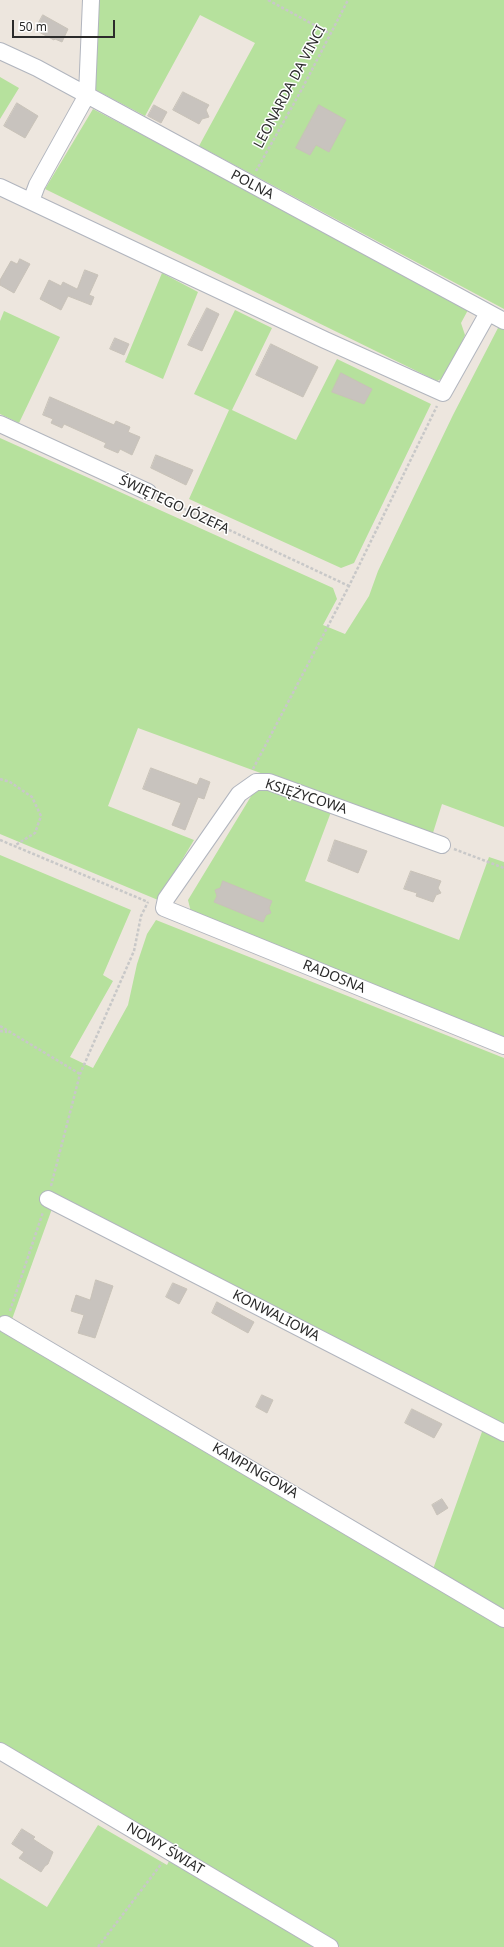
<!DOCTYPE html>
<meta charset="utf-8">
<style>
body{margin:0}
#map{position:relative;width:504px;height:1947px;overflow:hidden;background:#ede6de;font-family:"Noto Sans",sans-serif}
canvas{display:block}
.scale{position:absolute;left:12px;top:20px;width:103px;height:18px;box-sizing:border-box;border:2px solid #2b2b2b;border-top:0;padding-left:5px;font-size:12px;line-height:14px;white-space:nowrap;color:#2b2b2b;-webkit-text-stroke:3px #fff;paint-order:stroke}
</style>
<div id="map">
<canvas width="504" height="1947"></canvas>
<div class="scale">50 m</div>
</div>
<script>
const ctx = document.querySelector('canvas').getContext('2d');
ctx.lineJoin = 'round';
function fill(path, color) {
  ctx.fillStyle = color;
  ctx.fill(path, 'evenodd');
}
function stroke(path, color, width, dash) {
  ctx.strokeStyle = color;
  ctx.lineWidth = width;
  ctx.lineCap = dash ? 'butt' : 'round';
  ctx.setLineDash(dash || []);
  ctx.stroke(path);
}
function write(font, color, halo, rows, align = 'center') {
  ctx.font = font + ' "Noto Sans",sans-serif';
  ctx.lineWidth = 3;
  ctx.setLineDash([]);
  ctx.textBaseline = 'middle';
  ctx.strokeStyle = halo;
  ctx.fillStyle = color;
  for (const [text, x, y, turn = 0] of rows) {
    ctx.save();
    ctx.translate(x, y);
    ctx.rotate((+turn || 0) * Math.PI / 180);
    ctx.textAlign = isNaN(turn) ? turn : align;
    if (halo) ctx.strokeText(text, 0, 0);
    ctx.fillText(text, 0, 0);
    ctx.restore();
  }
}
fill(new Path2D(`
 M98,0H504V309L199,146L255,43L200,15L145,116L94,89Z
 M0,77L19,88L0,119Z
 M93,109L282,208L468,310L461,323L465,335L447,376L437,381L45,189Z
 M162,273L198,292L163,379L125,362Z
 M235,310L272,328L232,410L296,440L337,359L431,404L354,563L341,568L189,499L229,410L194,394Z
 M4,311L60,337L19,423L0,414V321Z
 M499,326L504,329V827L442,804L432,836L138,728L108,806L194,840L158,900L0,834V438L333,588L337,599L323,625L345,634L369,596L378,571L453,415Z
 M266,788L331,812L305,881L459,940L489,857L504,862V1037L191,912L188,900L253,793Z
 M0,855L131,910L103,975L113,981L70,1057L93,1068L128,1005L137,964L147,934L156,920L504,1058V1430L53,1206L11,1322L504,1626V1947H340L0,1746Z
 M483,1429L504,1439V1614L432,1572Z
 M98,1825L167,1865L170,1859L313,1947H0V1878L47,1907Z`), '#b6e19d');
const building = new Path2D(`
 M43,15L68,29L62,42L55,39L54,40L35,30Z
 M183,92L209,105L206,110L209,117L202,119L199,124L173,110Z
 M17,103L38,116L25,138L4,126Z
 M154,105L167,112L161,123L148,116Z
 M319,105L346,120L329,152L316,145L310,155L296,148Z
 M20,259L30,264L14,293L0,285V280L11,261L17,264Z
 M85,270L98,275L89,295L94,297L91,305L68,296L61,310L40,299L49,280L61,286L63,282L77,289Z
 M207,308L219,314L202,351L188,345Z
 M115,338L129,344L124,355L110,349Z
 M271,344L318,367L303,397L256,375Z
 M341,373L372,389L364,404L332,392Z
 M50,397L114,425L116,421L130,427L128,432L140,437L132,455L120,449L118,453L104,447L106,443L64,424L62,428L51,423L53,419L43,415Z
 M156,455L193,470L186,485L151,468Z
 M151,768L197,785L200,778L210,782L204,799L198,797L185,830L172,825L181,803L143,789Z
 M335,840L367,851L358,873L328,861Z
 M411,871L441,881L438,888L441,893L436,895L433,902L416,896L417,893L404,889Z
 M223,881L272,901L269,908L271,913L266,915L263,922L214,902L217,896L215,890L220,888Z
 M96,1280L113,1286L95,1338L78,1333L84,1315L71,1311L76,1295L90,1300Z
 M173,1283L187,1289L179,1304L166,1297Z
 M217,1302L254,1322L248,1333L212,1313Z
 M262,1395L273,1400L267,1413L256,1407Z
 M412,1409L442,1424L434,1438L405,1423Z
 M442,1499L448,1508L437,1515L432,1505Z
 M22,1829L35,1837L33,1839L53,1852L48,1864L45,1866L41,1872L19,1858L24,1852L12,1844Z`);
fill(building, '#c8c3be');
stroke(building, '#c8c2b8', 1);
const minor = new Path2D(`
 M0,51L37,68L504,321
 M0,187L325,340L443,393L488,313
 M31,201L37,185L87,95L91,0
 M0,424L148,492
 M442,845L269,782H256L239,794L166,899L164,908L504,1046
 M48,1199L504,1433
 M5,1324L504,1619
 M0,1751L330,1947`);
stroke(minor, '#b1b5be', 18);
stroke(new Path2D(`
 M268,0L331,34
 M256,171L302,89L348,0
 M161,498L349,586
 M253,769L349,586L437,406
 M0,779L10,782L32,797L41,816L35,833L14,846
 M0,840L148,902
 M454,849L504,868
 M0,1026L80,1074
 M0,1031L7,1032
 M51,1186L80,1074L134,951L141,916L148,902
 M10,1311L43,1212
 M98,1947L162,1863`), '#c8c8c8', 2.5, [3, 2]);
stroke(minor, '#fff', 16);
write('14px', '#2b2b2b', '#fff', [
 ["LEONARDA DA VINCI",290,87,-62],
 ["POLNA",252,185,28],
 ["ŚWIĘTEGO JÓZEFA",174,505,25],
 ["KSIĘŻYCOWA",306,797,18],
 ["RADOSNA",334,977,22],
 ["KONWALIOWA",276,1316,27],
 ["KAMPINGOWA",255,1471,30],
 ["NOWY ŚWIAT",165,1849,31]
]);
</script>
